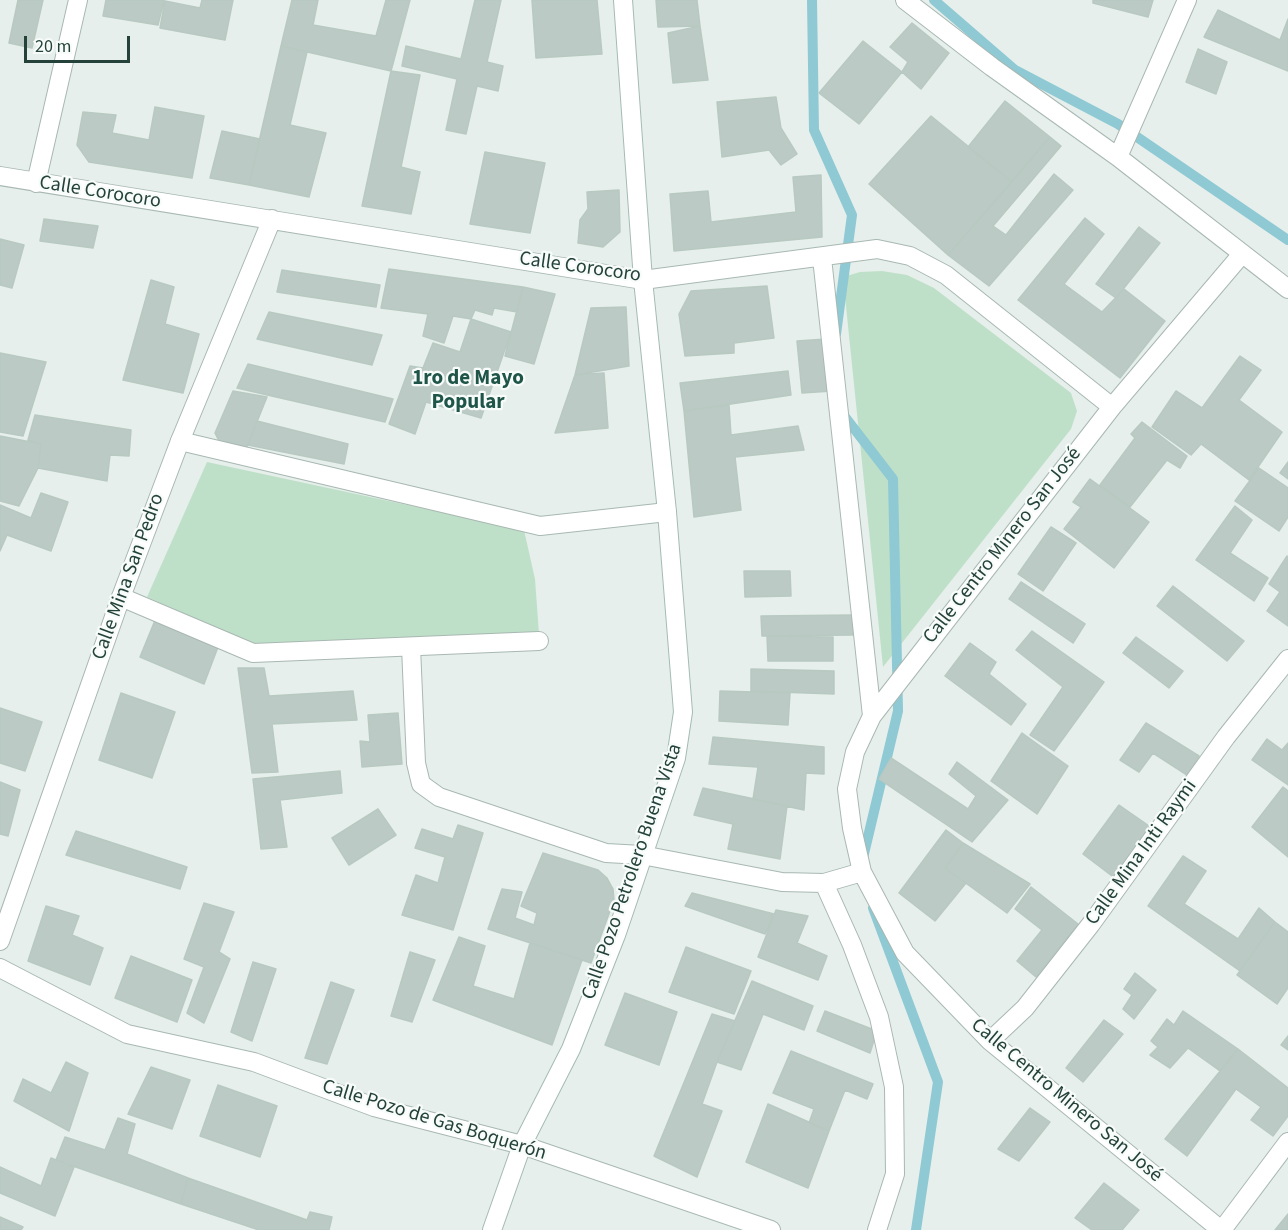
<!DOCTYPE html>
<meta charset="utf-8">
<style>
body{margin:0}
#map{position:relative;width:1288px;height:1230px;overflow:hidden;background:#e6efeb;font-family:"Source Sans 3",sans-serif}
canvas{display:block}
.scale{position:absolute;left:24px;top:36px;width:106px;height:27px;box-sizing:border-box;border:3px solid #24423a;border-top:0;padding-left:8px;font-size:18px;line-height:21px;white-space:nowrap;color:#24423a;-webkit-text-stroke:4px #f7fbf9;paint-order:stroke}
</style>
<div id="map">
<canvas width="1288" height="1230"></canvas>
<div class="scale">20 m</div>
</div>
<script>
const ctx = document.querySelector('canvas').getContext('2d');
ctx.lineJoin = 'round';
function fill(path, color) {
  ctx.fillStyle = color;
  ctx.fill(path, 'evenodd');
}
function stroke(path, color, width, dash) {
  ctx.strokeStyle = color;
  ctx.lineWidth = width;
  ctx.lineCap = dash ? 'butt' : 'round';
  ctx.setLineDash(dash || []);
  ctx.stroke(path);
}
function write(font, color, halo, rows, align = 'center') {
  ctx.font = font + ' "Source Sans 3",sans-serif';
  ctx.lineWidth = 4.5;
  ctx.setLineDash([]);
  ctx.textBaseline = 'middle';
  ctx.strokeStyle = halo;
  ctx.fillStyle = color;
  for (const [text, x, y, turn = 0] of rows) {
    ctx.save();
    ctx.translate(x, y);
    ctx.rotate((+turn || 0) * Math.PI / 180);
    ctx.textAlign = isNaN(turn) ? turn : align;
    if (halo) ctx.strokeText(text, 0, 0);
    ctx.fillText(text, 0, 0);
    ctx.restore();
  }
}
fill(new Path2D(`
 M882,271L907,275L934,288L1071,393L1077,411L1071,429L883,667L843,277L860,272Z
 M207,462L524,530L535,579L539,634L255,645L147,597Z`), '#bfe0c8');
stroke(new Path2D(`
 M812,0L814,130L852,215L836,334
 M934,0L1015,70L1118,124L1288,240
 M842,413L893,479L898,711L862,862
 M873,908L938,1082L916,1230`), '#8ec9d4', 10);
const building = new Path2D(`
 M18,0H43L32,48L9,43Z
 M106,0H164L158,25L103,16Z
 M202,0H233L225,40L160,28L165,1L200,8Z
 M292,0H318L313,25L376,36L386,0H410L391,71L281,46Z
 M475,0H501L487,62L503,66L498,91L477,86L466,134L446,130L457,79L402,66L406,46L461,59Z
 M532,0H597L602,54L536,58Z
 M656,0H697L700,26L658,27Z
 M1093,0H1153L1148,17L1093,3Z
 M1218,10L1280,40L1288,19V71L1204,37Z
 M912,23L949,53L921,89L902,72L908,62L890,47Z
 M700,26L708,80L673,83L668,33Z
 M863,41L902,72L859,124L819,93Z
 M281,46L307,52L290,125L326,133L309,197L249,185Z
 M1198,49L1227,62L1216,94L1186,82Z
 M391,71L420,75L401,167L420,172L411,214L362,206Z
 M776,97L781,128L797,154L781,165L769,150L722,157L717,102Z
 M1005,101L1050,137L1012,182L968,147Z
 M155,107L204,116L192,178L89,162L77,145L83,112L116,115L112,133L149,140Z
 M931,116L1012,182L948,255L869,184Z
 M222,131L260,139L249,185L210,178Z
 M1050,137L1061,146L993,226L1006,235L1054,174L1073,190L989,286L948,255Z
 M485,152L545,163L530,233L470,224Z
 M821,175L822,237L674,251L670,194L708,191L711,222L796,212L793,177Z
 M619,190L620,232L603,247L578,243L580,220L588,209L587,192Z
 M1085,218L1104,234L1064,284L1102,312L1124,289L1165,321L1120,378L1018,300Z
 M44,219L98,226L93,248L40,241Z
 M1139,227L1160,243L1116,298L1096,284Z
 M0,239L24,245L12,288L0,285Z
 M389,269L523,287L517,312L494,308L492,315L475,310L471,319L453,316L444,343L423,336L428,314L381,308Z
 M282,270L380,285L376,307L277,292Z
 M151,280L174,287L165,324L199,334L183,393L123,380Z
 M767,286L774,338L734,343V353L685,356L679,314L691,291Z
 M523,287L555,294L534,364L505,356Z
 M626,307L629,366L575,375L591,308Z
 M269,312L382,335L372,365L257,339Z
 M471,319L511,332L481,418L426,402L415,434L389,424L410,366L423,368L433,343L460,352Z
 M826,339L832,391L802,393L797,341Z
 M0,353L46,362L23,436L0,432Z
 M1240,356L1261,370L1239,400L1282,432L1249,480L1201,444L1191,455L1152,427L1176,391L1202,408Z
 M248,364L393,399L385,422L237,388Z
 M788,371L791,395L684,411L680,383Z
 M604,373L608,428L555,433L575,375Z
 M233,391L267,397L246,449L220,443L215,433Z
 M729,405L731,435L798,426L804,450L735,457L741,510L694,517L684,411Z
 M35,415L131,430L129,456L110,455L107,481L38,468L41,444L28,440Z
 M257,421L348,444L344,464L248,445Z
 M1142,422L1187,456L1180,468L1167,460L1130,507L1100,485L1135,438L1131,434Z
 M0,436L41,444L38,468L19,506L0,501Z
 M1288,462V479L1280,473Z
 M1259,468L1288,488V517L1279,531L1235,501Z
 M1090,479L1149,522L1114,568L1064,529L1081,507L1073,502Z
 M41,493L68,502L51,551L7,535L0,551V505L31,518Z
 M1235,506L1252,520L1230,553L1268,578L1254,601L1196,560Z
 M1051,527L1076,543L1043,591L1018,574Z
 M1287,556L1288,557V626L1267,611L1280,592L1269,584Z
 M744,571H790L791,596L745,597Z
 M1021,582L1085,624L1073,643L1009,599Z
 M1173,586L1244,641L1227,661L1157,606Z
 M852,615L853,635L762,636L761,616Z
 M156,618L218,647L204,684L140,657Z
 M1032,631L1104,682L1054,751L1030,735L1063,687L1016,650Z
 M767,636L833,637V661H768Z
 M1136,637L1183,671L1169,688L1123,653Z
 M970,643L996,662L989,674L1026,704L1011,725L945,676Z
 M238,668H264L269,696L353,691L357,720L272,724L278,772L252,773Z
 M751,669L834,671V694L751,691Z
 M720,691L790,693L788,725L719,721Z
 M121,693L175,712L152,778L99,760Z
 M0,708L42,722L25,771L0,763Z
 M398,713L402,764L362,767L360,741L370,742L368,715Z
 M1146,723L1199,756L1187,775L1153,753L1139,772L1120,760Z
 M1022,733L1068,766L1037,814L991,781Z
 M713,737L824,747V774L806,773L804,810L753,799L758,767L709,764Z
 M1267,739L1282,750L1288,743V785L1252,760Z
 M891,758L968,809L976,796L949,774L957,762L1008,800L972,842L879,779Z
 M340,771L342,793L280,800L287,847L261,849L253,779Z
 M0,782L20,790L8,836L0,834Z
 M1283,787L1288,791V857L1252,827Z
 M703,788L787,806L780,859L728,849L733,824L694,815Z
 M1119,805L1152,828L1116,879L1083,854Z
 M378,809L396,835L349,865L332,838Z
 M458,825L483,833L453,930L402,915L416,875L438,883L445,857L415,848L422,829L453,839Z
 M946,830L963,843L945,868L966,883L935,921L899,893Z
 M76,831L187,867L180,889L66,855Z
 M963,843L1030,884L1007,913L945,868Z
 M543,853L598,870L607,878L613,889L614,900L591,963L488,929L502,889L522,892L515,918L534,925L537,913L521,906Z
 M1183,856L1206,871L1184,904L1238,939L1259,908L1275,922L1240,971L1148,906Z
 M1031,887L1078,924L1036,977L1017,961L1042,930L1015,909Z
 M692,893L774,914L765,934L685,906Z
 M204,903L234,912L219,952L230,959L204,1023L187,1013L204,967L184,959Z
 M46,906L79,916L72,935L103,948L90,985L28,961Z
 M776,910L808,916L797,943L827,956L818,980L758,957Z
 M1275,922L1288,932V988L1277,1004L1237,975Z
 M459,937L485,946L473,986L514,999L530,943L582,960L552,1045L433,1000Z
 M686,947L751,971L734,1014L669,992Z
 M410,952L435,960L412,1022L391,1016Z
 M131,956L192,980L177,1022L115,998Z
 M253,962L276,969L252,1041L231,1032Z
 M1135,973L1156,990L1134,1019L1123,1009L1132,995L1124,989Z
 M752,981L813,1006L804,1030L763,1014L741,1070L717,1062Z
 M331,982L354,990L327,1064L305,1058Z
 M625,993L677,1012L659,1065L605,1045Z
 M825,1011L877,1031L870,1053L817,1031Z
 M1183,1011L1238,1049L1220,1071L1188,1048L1170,1068L1150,1055L1158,1047L1151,1041L1167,1019L1174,1025Z
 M712,1014L735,1021L717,1062L702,1104L722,1111L697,1177L654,1156Z
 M1104,1020L1123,1034L1083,1082L1066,1068Z
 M1288,1036V1050L1281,1045Z
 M1238,1049L1288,1088V1116L1273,1136L1251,1120L1261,1107L1236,1089L1187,1156L1165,1139Z
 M791,1051L873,1084L867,1099L845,1090L829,1131L809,1123L814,1109L773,1093Z
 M66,1062L88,1073L69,1131L14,1101L23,1079L51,1093Z
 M151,1067L190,1080L172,1129L128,1114Z
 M218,1085L277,1106L260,1157L200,1136Z
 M768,1104L829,1131L808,1188L746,1162Z
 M1030,1108L1050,1122L1019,1161L998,1149Z
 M118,1118L135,1124L127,1154L188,1178L181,1204L56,1160L65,1137L105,1150Z
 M51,1158L74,1167L55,1216L0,1193V1167L41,1186Z
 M188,1178L307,1220L310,1212L332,1217L329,1230H259L181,1204Z
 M1104,1183L1139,1210L1122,1230H1092L1075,1218Z
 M1288,1214V1230H1275Z
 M0,1217L23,1227L21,1230H0Z`);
fill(building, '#bbcac4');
stroke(building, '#b8c9c2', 1.5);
const lane = new Path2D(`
 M180,441L540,526L667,512
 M121,597L253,653L539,641`);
const street = new Path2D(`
 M905,0L992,67L1118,157L1288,289
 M1118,157L1187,0
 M0,176L643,280L877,249L910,256L946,275L1112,407
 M36,183L78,0
 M822,258L872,716
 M411,647L416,763L421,784L439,797L606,853L642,855L782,882L824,883L862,872
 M824,883L852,945L879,1017L894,1087L895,1174L877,1230
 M0,941L121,597L180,441L272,219
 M0,968L127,1034L254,1062L374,1107L522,1145L771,1230
 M990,1041L1025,1008L1091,924L1226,737L1288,659
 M1221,1230L990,1041L905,953L862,872L852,828L847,789L855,752L872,716L1112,407L1242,254
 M1222,1230L1288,1142`);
const secondary = new Path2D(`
 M492,1230L522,1145L571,1049L616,935L676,758L683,712L667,512L643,280L623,0`);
stroke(lane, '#a8b8b2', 20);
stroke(street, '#a8b8b2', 20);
stroke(secondary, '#a4bbb3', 20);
stroke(lane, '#fff', 18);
stroke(street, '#fff', 18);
stroke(secondary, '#fff', 18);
write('20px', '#24423a', '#f7fbf9', [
 ["Calle Corocoro",100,193,9],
 ["Calle Corocoro",580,268,8],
 ["Calle Centro Minero San José",1003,546,-52],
 ["Calle Mina San Pedro",129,577,-70],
 ["Calle Mina Inti Raymi",1142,853,-54],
 ["Calle Pozo Petrolero Buena Vista",633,872,-71],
 ["Calle Centro Minero San José",1066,1101,40],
 ["Calle Pozo de Gas Boquerón",434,1121,17]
]);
write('bold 21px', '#1f5548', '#f7fbf9', [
 ["1ro de Mayo",468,379],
 ["Popular",468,403]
]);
</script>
